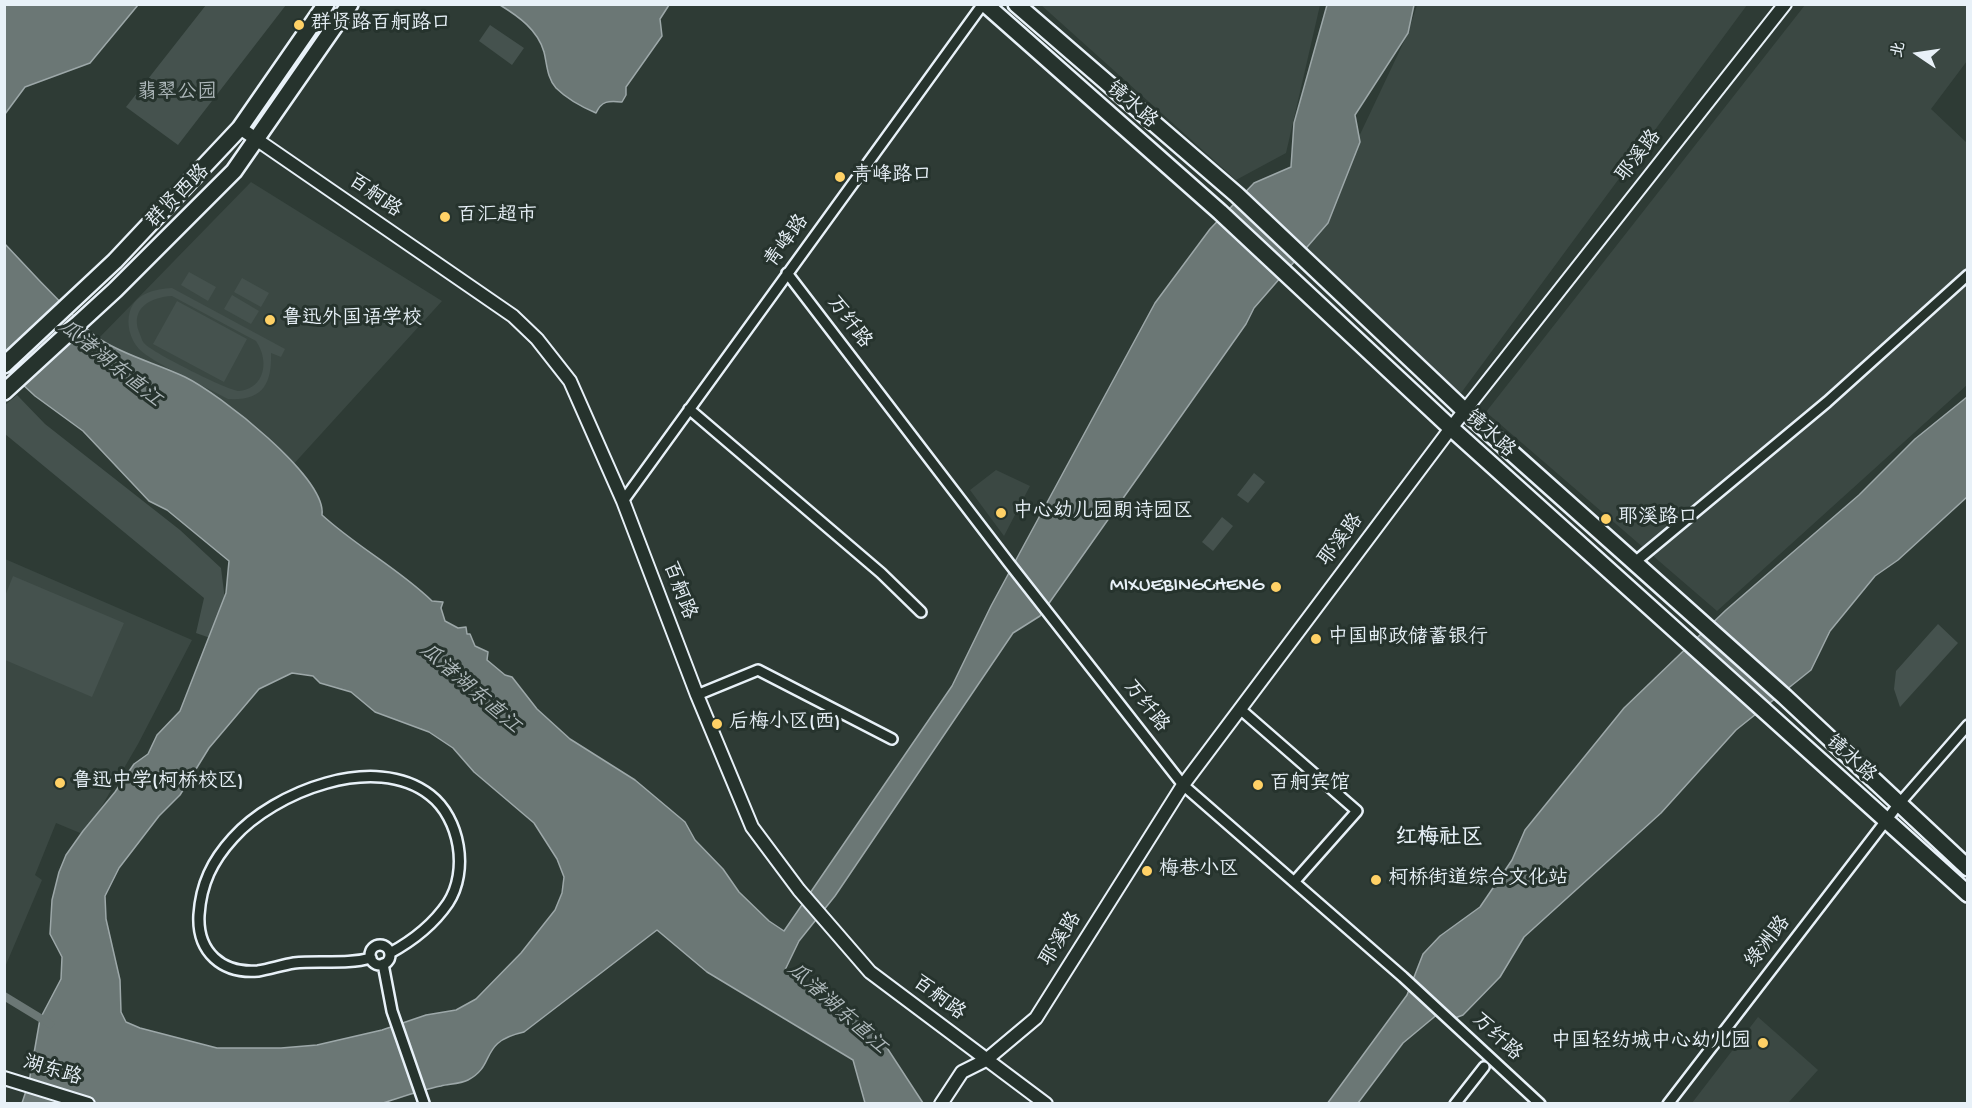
<!DOCTYPE html>
<meta charset="utf-8">
<style>
body{margin:0}
#map{position:relative;width:1972px;height:1108px;overflow:hidden;background:#2e3b35;font-family:"Gochi Hand","LXGW WenKai TC",sans-serif}
canvas{display:block}
.frame{position:absolute;inset:0;border:6px solid #e8f1f8;pointer-events:none}
.north{position:absolute;left:1888px;top:24px;width:60px;height:60px;-webkit-text-stroke:4px #26332d;paint-order:stroke;rotate:283deg;font-size:16px;font-weight:700;line-height:24px;text-align:center;color:#e8f1f8}
.north::after{content:'';display:block;margin:auto;width:21px;height:27px;background:#e8f1f8;clip-path:polygon(50% 0,100% 100%,50% 72%,0 100%)}
</style>
<div id="map">
<canvas width="1972" height="1108"></canvas>
<div class="frame"></div>
<div class="north">北</div>
</div>
<script>
const ctx = document.querySelector('canvas').getContext('2d');
ctx.lineJoin = 'round';
function fill(path, color) {
  ctx.fillStyle = color;
  ctx.fill(path, 'evenodd');
}
function stroke(path, color, width, dash) {
  ctx.strokeStyle = color;
  ctx.lineWidth = width;
  ctx.lineCap = dash ? 'butt' : 'round';
  ctx.setLineDash(dash || []);
  ctx.stroke(path);
}
function write(font, color, halo, rows, align = 'center') {
  ctx.font = font + ' "Gochi Hand","LXGW WenKai TC",sans-serif';
  ctx.lineWidth = 6;
  ctx.setLineDash([]);
  ctx.textBaseline = 'middle';
  ctx.strokeStyle = halo;
  ctx.fillStyle = color;
  for (const [text, x, y, turn = 0] of rows) {
    ctx.save();
    ctx.translate(x, y);
    ctx.rotate((+turn || 0) * Math.PI / 180);
    ctx.textAlign = isNaN(turn) ? turn : align;
    if (halo) ctx.strokeText(text, 0, 0);
    ctx.fillText(text, 0, 0);
    ctx.restore();
  }
}
fill(new Path2D(`
 M1041,5H1320L1286,153L1236,180Z
 M1417,5H1747L1461,393L1302,257L1408,33Z
 M1805,5H1967V61L1931,109L1967,143V385L1717,611L1486,412Z
 M251,182L442,301L291,467L97,340Z
 M996,470L1030,486L1004,536L970,490Z
 M5,559L192,640L138,744L85,835L56,823L35,875L42,880L5,967Z
 M1758,1017L1818,1070L1788,1103H1692Z`), '#3b4843');
fill(new Path2D(`
 M206,5H286L178,145L126,107Z
 M490,25L524,48L512,65L479,41Z
 M189,272L216,287L208,301L181,285Z
 M242,278L269,293L261,307L234,292Z
 M172,288L285,349L281,357L271,353C272,385 262,401 228,399C210,389 151,362 139,349C130,339 126,324 130,311C136,293 155,289 172,288ZM172,296L256,341C263,351 266,365 261,376C257,385 249,390 239,391C229,391 153,353 145,344C142,342 141,336 139,332C130,308 151,297 172,296Z
 M232,295L259,311L251,324L224,309Z
 M177,301L247,339L224,382L153,344Z
 M17,395L45,424L180,530L221,568L225,600L213,639L196,633L204,598L5,434V405Z
 M1254,473L1265,482L1248,503L1237,495Z
 M1222,517L1233,526L1213,551L1202,542Z
 M13,576L124,623L92,697L5,660V596Z
 M1938,624L1958,643L1900,707L1894,689L1896,671Z`), '#45524e');
const water = new Path2D(`
 M5,4H138V5L90,63L25,87L5,114Z
 M500,5H669L660,19L662,36L626,87V95L622,102C609,101 602,100 596,113C582,107 567,99 556,88C547,78 547,64 544,52C538,30 518,16 500,5Z
 M1327,5H1414L1408,33L1355,115L1360,142L1328,223L1254,308L1246,324L1040,616L1013,633L835,896L799,941L785,970L878,1034L923,1103H865L853,1060L707,972L657,930L524,1032C478,1042 497,1065 468,1080C460,1084 449,1084 441,1086C421,1090 402,1097 383,1103H22L29,1082L40,1019L61,979L62,957L50,934L52,900L59,872L66,855L83,831L115,792L134,764L148,754L157,735L180,711L226,593L229,561L167,510L149,501L83,431L35,396L5,368L4,243C28,269 52,294 77,319C85,326 92,335 101,340C126,356 158,364 185,377C218,393 327,477 322,515C357,547 399,569 432,601L443,602L441,608L445,621L458,628L466,627L467,634H470L475,646L488,652L487,660L505,675L512,677L537,709L570,739L635,780L685,822L695,840L723,869L739,892L769,921L784,931L952,686L991,606L1155,303L1210,229L1254,183L1291,167L1294,123ZM292,673L313,676L320,683L351,692L375,712L429,732L453,748L474,772L534,823L557,859L564,877L562,893L555,910L521,953L476,999L456,1010L426,1015L382,1030L317,1045L281,1048H217L140,1028L126,1022L121,1012L120,980L106,919L105,896L119,868L159,816L180,795L209,748L259,689Z
 M1967,397V497L1898,560L1875,576L1830,631L1811,670L1736,730L1661,813L1524,937L1500,977L1463,1015L1455,1018L1439,1013L1403,1043L1358,1103L1327,1104L1407,995L1423,954L1440,936L1480,907L1512,860L1525,830L1624,708L1726,610L1859,495L1915,439Z`);
fill(water, '#6b7775');
stroke(water, '#9da8a9', 1.5);
stroke(new Path2D(`
 M4,996L50,1024`), '#6b7775', 8);
const minor = new Path2D(`
 M787,273L1009,563L1183,785L1403,977L1540,1104
 M689,409L881,573L921,612
 M623,501L983,4
 M1635,562L1827,402L1968,275
 M697,695L758,670L892,739
 M1240,709L1357,811L1294,882
 M370 955a10 10 0 1 1 20 0a10 10 0 1 1-20 0Z
 M371,958C346,965 320,960 294,963C282,965 270,969 258,971C222,974 197,952 199,915C201,884 212,861 233,838C274,792 375,752 430,795C460,818 469,871 448,903C433,925 414,940 390,953
 M383,964L392,1011L424,1103
 M1455,1104L1484,1067
 M1668,1104L1898,805L1968,725`);
const tertiary = new Path2D(`
 M240,128L513,316L537,339L570,381L623,501L697,695L752,827L799,890L870,972L1046,1104
 M4,1078L88,1104
 M941,1104L962,1072L986,1060L1036,1018L1183,785L1451,428L1785,4`);
const primary = new Path2D(`
 M985,4L1220,212L1451,428L1968,894
 M1016,4L1237,195L1465,411L1785,697L1968,868
 M4,365L115,261L240,128L326,4
 M4,392L115,290L234,171L350,4`);
stroke(minor, '#e8f1f8', 14);
stroke(tertiary, '#e8f1f8', 16);
stroke(primary, '#e8f1f8', 20);
stroke(minor, '#26332d', 9);
stroke(tertiary, '#26332d', 12);
stroke(primary, '#26332d', 15);
for (const [x, y, r, color] of [
 [299,25,6,"#ffd166"],
 [840,177,6,"#ffd166"],
 [445,217,6,"#ffd166"],
 [270,320,6,"#ffd166"],
 [1001,513,6,"#ffd166"],
 [1606,519,6,"#ffd166"],
 [1276,587,6,"#ffd166"],
 [1316,639,6,"#ffd166"],
 [717,724,6,"#ffd166"],
 [60,783,6,"#ffd166"],
 [1258,785,6,"#ffd166"],
 [1147,871,6,"#ffd166"],
 [1376,880,6,"#ffd166"],
 [1763,1043,6,"#ffd166"]
]) {
  const dot = new Path2D();
  dot.arc(x, y, r, 0, 2 * Math.PI);
  ctx.fillStyle = color;
  ctx.fill(dot);
  stroke(dot, '#26332d', 2);
}
write('20px', '#e8f1f8', '#26332d', [
 ["群贤路百舸路口",311,25],
 ["青峰路口",852,177],
 ["百汇超市",457,217],
 ["鲁迅外国语学校",282,320],
 ["中心幼儿园朗诗园区",1013,513],
 ["耶溪路口",1618,519],
 ["MIXUEBINGCHENG",1264,587,"right"],
 ["中国邮政储蓄银行",1328,639],
 ["后梅小区(西)",729,724],
 ["鲁迅中学(柯桥校区)",72,783],
 ["百舸宾馆",1270,785],
 ["梅巷小区",1159,871],
 ["柯桥街道综合文化站",1388,880],
 ["中国轻纺城中心幼儿园",1751,1043,"right"]
], 'left');
write('20px', '#afb9bc', '#26332d', [
 ["翡翠公园",177,94]
]);
write('20px', '#e8f1f8', '#26332d', [
 ["镜水路",1131,106,41],
 ["耶溪路",1640,157,-52],
 ["群贤西路",179,197,-45],
 ["百舸路",374,197,35],
 ["青峰路",788,242,-54],
 ["万纤路",848,323,53],
 ["镜水路",1489,435,42],
 ["耶溪路",1342,541,-53],
 ["百舸路",678,591,69],
 ["万纤路",1145,707,52],
 ["镜水路",1850,760,42],
 ["耶溪路",1062,940,-58],
 ["绿洲路",1769,943,-52],
 ["百舸路",938,999,37],
 ["万纤路",1496,1038,43],
 ["湖东路",52,1072,17]
]);
write('italic 21px', '#b0babd', '#26332d', [
 ["瓜渚湖东直江",109,365,39],
 ["瓜渚湖东直江",469,690,41],
 ["瓜渚湖东直江",836,1010,42]
]);
write('bold 22px', '#e8f1f8', '#26332d', [
 ["红梅社区",1439,840]
]);
</script>
